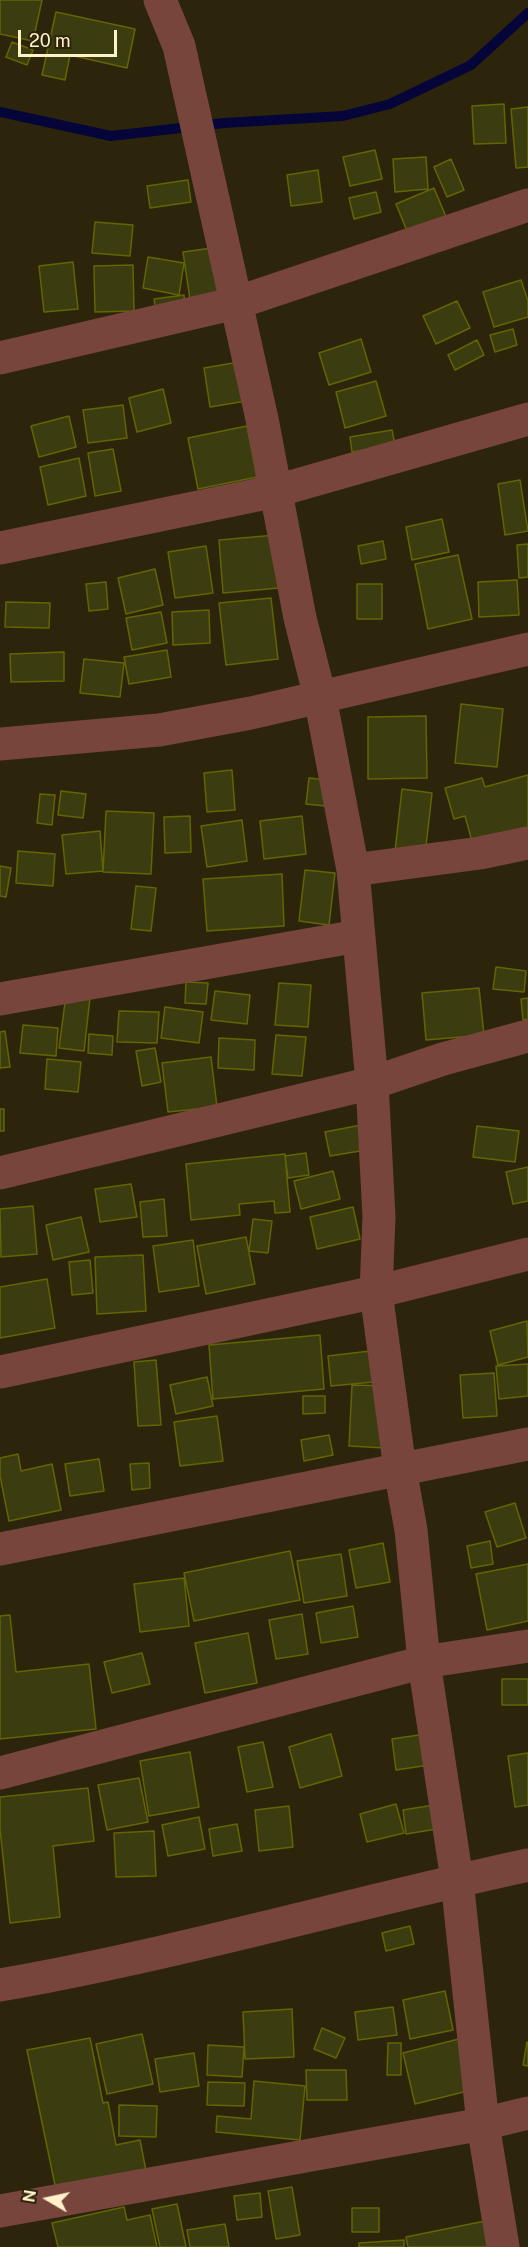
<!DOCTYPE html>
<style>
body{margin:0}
#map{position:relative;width:528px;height:2247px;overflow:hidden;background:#2d250b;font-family:"Public Sans",sans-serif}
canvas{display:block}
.north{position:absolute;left:18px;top:2169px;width:60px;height:60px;-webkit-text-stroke:4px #2d250b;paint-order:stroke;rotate:279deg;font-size:16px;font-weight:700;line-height:24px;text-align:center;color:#fff1ca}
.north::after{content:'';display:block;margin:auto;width:21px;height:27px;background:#fff1ca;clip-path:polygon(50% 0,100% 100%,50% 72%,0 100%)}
.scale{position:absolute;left:18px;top:30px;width:99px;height:27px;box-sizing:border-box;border:3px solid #fff1ca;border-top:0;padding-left:8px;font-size:18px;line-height:21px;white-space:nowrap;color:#fff1ca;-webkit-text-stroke:4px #2d250b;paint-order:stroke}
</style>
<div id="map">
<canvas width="528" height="2247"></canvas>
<div class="north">N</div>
<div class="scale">20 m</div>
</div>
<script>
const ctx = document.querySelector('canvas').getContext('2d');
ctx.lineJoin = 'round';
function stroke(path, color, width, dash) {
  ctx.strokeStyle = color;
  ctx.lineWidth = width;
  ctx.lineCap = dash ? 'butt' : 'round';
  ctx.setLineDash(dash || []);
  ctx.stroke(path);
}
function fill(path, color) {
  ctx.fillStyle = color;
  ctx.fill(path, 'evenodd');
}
stroke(new Path2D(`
 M0,112L111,136L224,123L343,116L390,104L471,65L528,13`), '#060539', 10);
const building = new Path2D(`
 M0,0H42L33,41L0,34Z
 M56,12L135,29L127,68L70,55L65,80L42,75Z
 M12,42L33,50L27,65L6,57Z
 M504,104L506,143L474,144L472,106Z
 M528,107V167L516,168L511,109Z
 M375,150L382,179L350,186L343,157Z
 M426,157L428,189L395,192L393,159Z
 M451,159L464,190L447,197L434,167Z
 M318,170L322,202L291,206L287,175Z
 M188,180L191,202L150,208L147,186Z
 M434,188L447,219L409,236L396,204Z
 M376,192L381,212L354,219L349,198Z
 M95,222L133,225L130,256L92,253Z
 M219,247L226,301L191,306L183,252Z
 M148,257L184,263L179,295L143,288Z
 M73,262L78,309L44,312L39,266Z
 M133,265L134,311L95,312L94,266Z
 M521,280L528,301V317L494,327L483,292Z
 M184,295L186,315L157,318L154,299Z
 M457,301L470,328L436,344L423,316Z
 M513,329L517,345L495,352L490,335Z
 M361,339L371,372L329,385L319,353Z
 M477,340L484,355L455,370L448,355Z
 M239,362L246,401L210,407L204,368Z
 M376,381L386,416L345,428L336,392Z
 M163,389L171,423L137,432L129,398Z
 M123,405L127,438L88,443L83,410Z
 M69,416L76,447L39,457L31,426Z
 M247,426L257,477L198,489L188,438Z
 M392,430L395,445L352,452L350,437Z
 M113,449L121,491L95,496L88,453Z
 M79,458L86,496L48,505L40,467Z
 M520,480L528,531L505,535L498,484Z
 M442,519L449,552L412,560L406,527Z
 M276,535L279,588L223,593L219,540Z
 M383,541L386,559L361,564L358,546Z
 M528,544V577L519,578L517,545Z
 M206,546L213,593L175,598L168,552Z
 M458,555L472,619L428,629L415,564Z
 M155,569L163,605L126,614L118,578Z
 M517,580L519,615L479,617L478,582Z
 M106,582L108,609L89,611L86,584Z
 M357,584H382V619H357Z
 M271,598L278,659L226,665L219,603Z
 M6,602L50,603L49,628L5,627Z
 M209,610L210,643L173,645L172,612Z
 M161,612L167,643L132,650L126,618Z
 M167,650L171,677L129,684L124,657Z
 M64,652V681L11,682L10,654Z
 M84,659L124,663L120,697L80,693Z
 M461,704L503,709L497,767L455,763Z
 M426,716L427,778L368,779V717Z
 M232,770L235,810L207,812L204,773Z
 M528,775V838L475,852L465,816L454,819L445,788L482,778L485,787Z
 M309,778L328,780L325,806L306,804Z
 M402,789L432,793L425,855L395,851Z
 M61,791L86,794L83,818L58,815Z
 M40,794L55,795L52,825L37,823Z
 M106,811L154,813L151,874L103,872Z
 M190,816L191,852L165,853L164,817Z
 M302,816L306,854L264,859L260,821Z
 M242,820L247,861L207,867L201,826Z
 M100,831L103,871L66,874L62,835Z
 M18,851L55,854L53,886L16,883Z
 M0,866L11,868L6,897L0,896Z
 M305,870L335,873L329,925L299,921Z
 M282,874L284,926L207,931L203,879Z
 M136,886L156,888L151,931L131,929Z
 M496,967L526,971L524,992L493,989Z
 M186,982L208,983L206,1004L185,1003Z
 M279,983L311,985L308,1027L275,1025Z
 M479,988L484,1035L426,1040L422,993Z
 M215,991L250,995L247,1024L211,1020Z
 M66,995L90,998L84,1051L59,1048Z
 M528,998V1019L523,1020L521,999Z
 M165,1007L203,1012L199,1043L161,1038Z
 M119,1011L159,1012L157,1043L117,1042Z
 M23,1025L58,1028L56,1056L20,1053Z
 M5,1031L10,1067L0,1068V1032Z
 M89,1034L113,1036L112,1055L88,1053Z
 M276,1035L306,1037L302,1076L272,1074Z
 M219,1038L255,1040L254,1070L218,1068Z
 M155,1048L161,1082L142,1086L136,1051Z
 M211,1057L217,1107L168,1112L162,1063Z
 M47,1059L81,1062L78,1092L45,1089Z
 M0,1109H4V1131H0Z
 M361,1125L366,1150L330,1156L325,1132Z
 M477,1126L519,1131L515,1162L473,1157Z
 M306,1153L309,1175L288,1178L285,1156Z
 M285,1154L290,1212L275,1213L274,1201L239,1204L240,1215L191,1220L186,1164Z
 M528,1167V1201L513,1204L506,1172Z
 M333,1171L340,1199L301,1209L294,1181Z
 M131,1184L137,1217L100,1222L95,1189Z
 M164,1199L167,1236L143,1237L140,1202Z
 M33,1206L37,1254L1,1257L0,1209Z
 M353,1207L360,1239L317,1249L310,1217Z
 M81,1217L89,1252L53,1260L46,1225Z
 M253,1219L272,1221L268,1253L249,1251Z
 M246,1237L255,1284L206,1294L197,1246Z
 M193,1240L199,1286L159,1292L153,1246Z
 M143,1255L146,1311L97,1314L95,1257Z
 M90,1260L93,1293L72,1295L69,1262Z
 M47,1279L55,1328L0,1338V1287Z
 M527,1321L528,1357L498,1365L490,1331Z
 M320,1335L324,1389L213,1399L209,1345Z
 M370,1351L373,1382L331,1386L328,1356Z
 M156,1360L161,1425L138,1426L134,1362Z
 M528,1364V1396L499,1399L496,1366Z
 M494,1373L497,1416L463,1418L460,1375Z
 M207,1377L213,1406L176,1414L170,1385Z
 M352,1385L388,1386L385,1448L349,1446Z
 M303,1396H325V1413L303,1414Z
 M217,1416L223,1461L180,1466L174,1422Z
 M329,1435L333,1455L304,1461L301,1440Z
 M18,1454L21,1471L52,1464L61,1510L9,1521L0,1476V1458Z
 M99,1459L104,1491L70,1496L65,1464Z
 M149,1463L150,1488L132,1490L130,1464Z
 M515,1503L526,1538L497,1547L485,1512Z
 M490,1541L493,1564L471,1568L467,1546Z
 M383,1543L390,1582L356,1588L349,1550Z
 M290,1551L300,1600L194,1621L184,1573Z
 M341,1554L347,1596L304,1603L297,1561Z
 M528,1564V1621L487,1630L476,1574Z
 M184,1578L189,1626L140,1632L134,1584Z
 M353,1606L358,1637L321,1643L316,1613Z
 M302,1614L308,1654L276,1659L269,1620Z
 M10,1615L16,1672L89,1664L96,1729L0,1739V1616Z
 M248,1633L257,1683L205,1693L195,1643Z
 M142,1653L150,1684L112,1693L104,1662Z
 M502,1679H528V1705H502Z
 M432,1733L436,1764L396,1770L392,1739Z
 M331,1734L342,1776L300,1788L289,1747Z
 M263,1742L273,1787L247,1792L238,1747Z
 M190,1752L199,1807L149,1816L140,1761Z
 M528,1753V1805L515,1807L508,1756Z
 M139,1778L148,1822L107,1830L98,1785Z
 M88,1788L94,1841L53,1846L60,1917L10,1923L0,1829V1797Z
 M396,1804L404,1833L367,1842L360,1814Z
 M440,1804L443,1828L406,1834L403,1810Z
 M289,1806L293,1847L259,1851L255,1810Z
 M199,1817L205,1849L168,1856L162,1825Z
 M237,1824L242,1851L213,1856L209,1829Z
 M154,1831L156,1876L116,1877L114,1833Z
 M410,1926L414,1944L386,1951L382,1933Z
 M445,1991L453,2030L410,2039L403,2000Z
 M393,2007L397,2035L358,2040L355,2012Z
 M292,2009L294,2057L245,2059L243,2012Z
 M322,2028L345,2038L336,2058L314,2049Z
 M142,2034L153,2084L107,2094L96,2044Z
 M90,2038L103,2103L108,2102L116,2145L140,2140L146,2171L56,2190L27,2050Z
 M463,2038L476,2089L415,2104L403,2053Z
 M527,2042H528V2066L523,2065Z
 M388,2043H401V2075H387Z
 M208,2045L244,2047L242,2077L207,2075Z
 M194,2053L199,2086L160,2092L155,2059Z
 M306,2070H346L347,2100H307Z
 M254,2081L305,2086L300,2140L216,2132L217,2116L251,2119Z
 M208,2082L245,2083L244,2106L207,2105Z
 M119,2105L157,2106L156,2137L119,2136Z
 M292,2187L300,2235L276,2239L268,2191Z
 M260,2193L262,2217L237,2220L234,2196Z
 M177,2204L186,2247H160L152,2209Z
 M124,2207L127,2220L150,2215L157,2247H58L52,2223Z
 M352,2208H379V2232H352Z
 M490,2220L495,2247H408L406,2237Z
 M225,2224L229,2247H190L187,2230Z
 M404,2240V2247H359V2243Z`);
fill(building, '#3b3d10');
stroke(building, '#636503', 1.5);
stroke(new Path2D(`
 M160,0L179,46L262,419L300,618L320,697L353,870L372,1083L379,1217L376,1292L400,1469L411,1530L424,1662L457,1880L483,2124L503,2247
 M0,358L236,303L528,205
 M0,548L276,491L528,419
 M0,744L159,730L251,713L528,649
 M353,870L480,853L528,843
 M0,999L358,936
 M0,1173L372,1083L443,1059L528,1036
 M0,1372L376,1292L528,1254
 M0,1549L528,1444
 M0,1773L424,1662L528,1646
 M0,1985C178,1954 352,1903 528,1865
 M0,2211L483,2124L528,2113`), '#78453c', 33);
</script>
